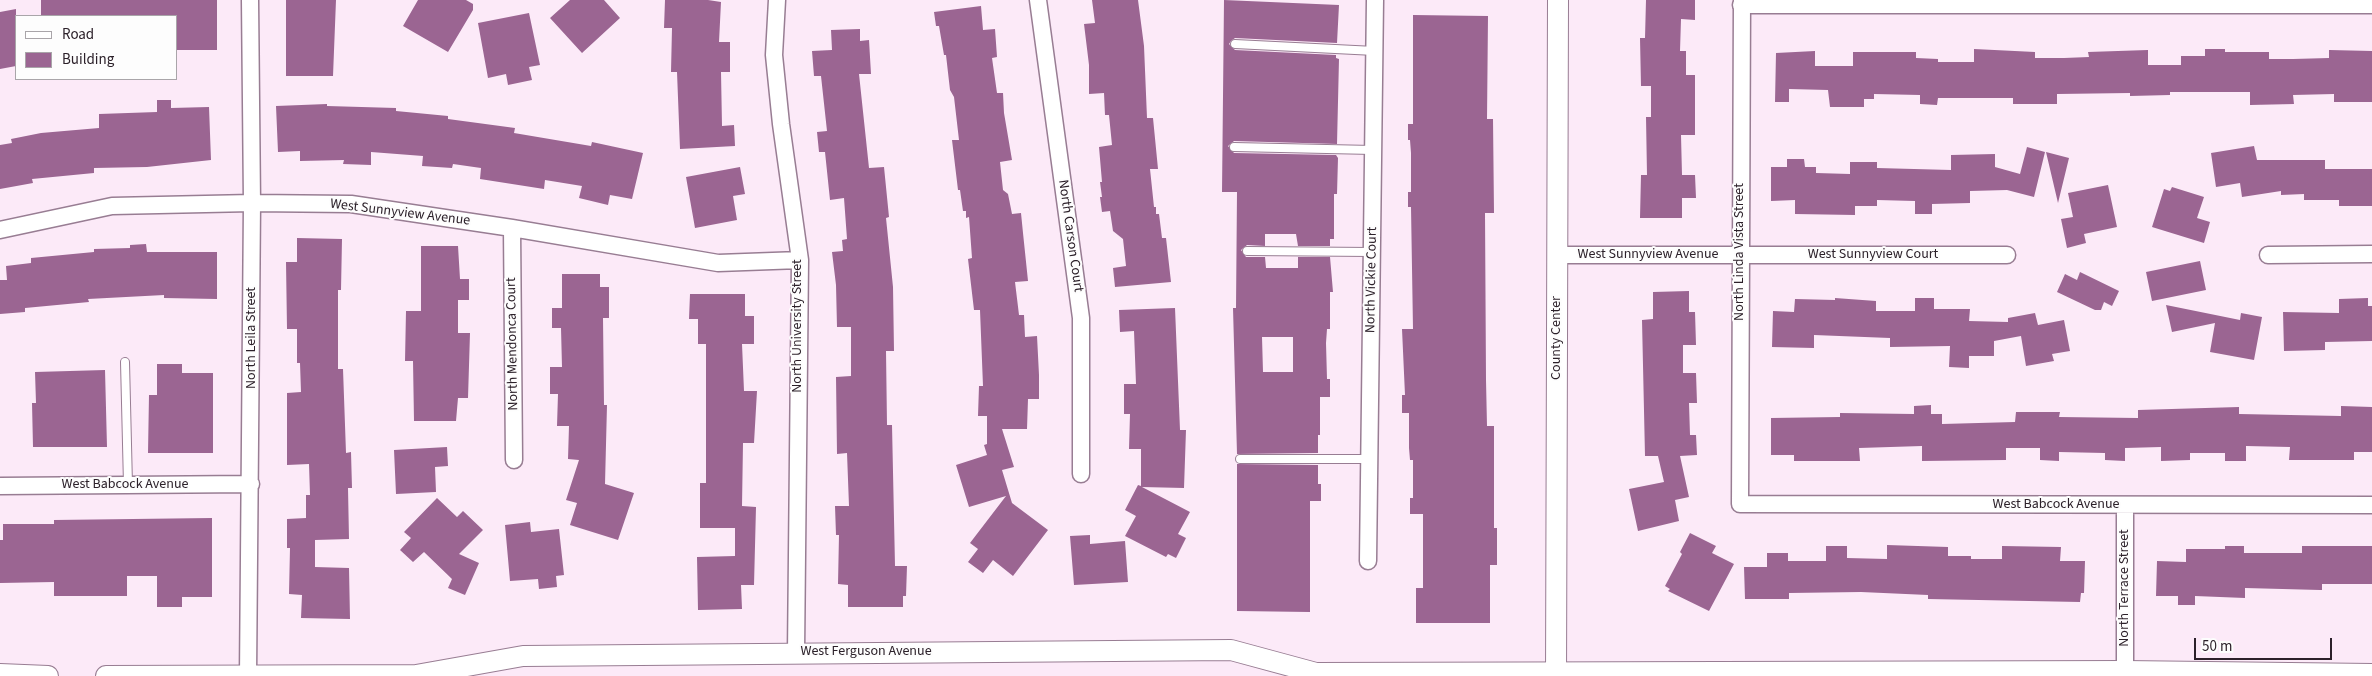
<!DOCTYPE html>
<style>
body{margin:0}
#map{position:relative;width:2372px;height:676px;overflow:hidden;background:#fceaf8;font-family:"Source Sans 3",sans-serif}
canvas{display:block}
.legend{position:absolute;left:15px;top:15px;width:162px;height:65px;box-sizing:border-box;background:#fdfdfd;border:1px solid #a9a5a9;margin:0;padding:6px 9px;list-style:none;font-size:15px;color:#2c212a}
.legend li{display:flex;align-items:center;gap:10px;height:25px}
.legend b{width:25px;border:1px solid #a9a5a9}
.scale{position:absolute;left:2194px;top:638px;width:138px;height:22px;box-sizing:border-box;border:2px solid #2c212a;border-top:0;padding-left:6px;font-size:15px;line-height:18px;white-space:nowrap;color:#2c212a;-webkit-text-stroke:4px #fdfdfd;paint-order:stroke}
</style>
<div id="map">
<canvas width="2372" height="676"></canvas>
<ul class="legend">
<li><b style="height:6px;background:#fff"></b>Road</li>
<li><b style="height:14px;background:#9b6592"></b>Building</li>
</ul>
<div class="scale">50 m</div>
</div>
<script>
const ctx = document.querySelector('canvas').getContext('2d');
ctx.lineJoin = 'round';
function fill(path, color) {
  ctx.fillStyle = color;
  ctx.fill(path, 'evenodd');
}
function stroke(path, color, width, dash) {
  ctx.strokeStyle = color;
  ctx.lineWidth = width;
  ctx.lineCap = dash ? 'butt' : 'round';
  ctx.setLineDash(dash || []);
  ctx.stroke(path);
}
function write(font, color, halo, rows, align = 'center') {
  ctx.font = font + ' "Source Sans 3",sans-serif';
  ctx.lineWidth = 4;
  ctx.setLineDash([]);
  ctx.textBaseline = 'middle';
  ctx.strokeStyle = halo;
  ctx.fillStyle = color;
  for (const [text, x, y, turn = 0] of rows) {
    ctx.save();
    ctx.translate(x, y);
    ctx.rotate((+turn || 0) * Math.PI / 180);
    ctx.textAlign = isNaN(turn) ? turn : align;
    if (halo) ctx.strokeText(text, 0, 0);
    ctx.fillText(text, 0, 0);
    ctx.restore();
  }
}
fill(new Path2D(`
 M41,0H217V50H176V16H41Z
 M286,0H336L333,76H286Z
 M418,0H466L473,4V10L448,52L403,26Z
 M570,0H604L620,18L582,53L550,18Z
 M665,0H708L721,2L719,42H730V72H721L722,126L734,125L735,146L680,149L677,72H671L672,28H664Z
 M1092,0H1138L1144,46L1147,118H1153L1158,169H1150L1154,207H1156V214H1159L1162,238H1166L1171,282L1115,287L1113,268L1126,266L1123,239L1113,231L1110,211L1102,212L1100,197H1102L1100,182H1102L1099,147L1112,145L1109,115H1105L1104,93L1089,94V65L1084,24L1095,23Z
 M1224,0L1339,5L1337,43L1235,38L1231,41L1229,44L1235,50L1336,55V58L1339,59L1337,144L1234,141L1228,146L1234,153L1336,155L1338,158L1337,194H1334V239H1330V246H1298L1296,234H1265V246L1247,245L1241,250L1246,257H1265L1266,268H1298V257H1330L1333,292H1330V329H1327L1326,343L1327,379H1330V397H1320V435H1318V453L1237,454L1233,308H1236L1237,192H1222ZM1262,337H1293V372H1263Z
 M1646,0H1695V20L1681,19L1680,51H1686V75H1695V135H1681L1682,175H1695L1696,198H1682V218H1640L1641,175H1647L1646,117H1651V86H1641L1640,38H1645Z
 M981,6L983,30L995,29L997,57L992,58L997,93H1003L1004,113L1012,160L1000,162L1003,190L1008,194L1012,214L1021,213L1023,233L1028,281L1015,282L1019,315H1024L1025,337L1037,336L1039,375V399H1028L1027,429H1002L1014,467L1002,470L1012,503L1048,530L1013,576L993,560L983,573L968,562L978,549L970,543L1006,496L969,507L956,465L987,455L984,445L987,444V416H978L979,386H983L980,310H974L968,259L972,258L969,217L966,218V211H963L960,190H958L952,140H959L954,97L950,90L946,55H944L939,26H936L934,12Z
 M16,9V66L0,69V12Z
 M529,13L540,65L529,67L532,80L508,85L506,74L488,78L478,23Z
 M1413,15L1488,16L1487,119H1493L1494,213H1485L1486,380L1487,426H1494V528H1497V565H1490V623H1416V588H1423V514H1410V498H1413V460H1410L1409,448V413H1402V395H1405L1402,329H1413L1411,207H1408V192H1411V153L1410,140H1408V124H1413Z
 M860,29V41L869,40L871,74H859L869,168L884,167L889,217L886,218L893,287L894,351H886L887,425H892L895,566H907L906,596H903V607H848V585L838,584L839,535H836L835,506H849L847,453L837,454L836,377L851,376V327H837L836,285L832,252L843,251L842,240L847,239L844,198L830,200L825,152H819L817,132L827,131L821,76H814L812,51L832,50L831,30Z
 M1974,49L2035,52V58H2064L2089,57L2088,52L2148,50V65H2181V56H2205V49H2225V52H2269V59H2293L2329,58V50L2372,51V102H2334V94L2293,95L2294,104L2250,105V92H2170V95L2130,96V93L2057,94V104H2013V98H1938L1937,105L1920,104V95L1874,94V99H1864V107H1830L1828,90L1789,89V102H1775L1776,53L1815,51V66H1853V52H1916V58L1938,59V62H1974Z
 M157,100H171V108L209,107L211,160L147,167L94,168V173L32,179L33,183L0,189V145L12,143L11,139L41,133L99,128V114L157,112Z
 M327,104V106L396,108V111L448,116V119L515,128L514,133L591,146L592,142L643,153L632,199L610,195L608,205L579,198L582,186L545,180L544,189L480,179L481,168L453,164L452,168L422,166L423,156L371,152V165L343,164L344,160L300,161V151L278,152L276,106Z
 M2254,146L2257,160H2325V169H2372V206H2339V200H2304V194L2281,195V191L2242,197L2240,183L2216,187L2211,153Z
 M2027,147L2045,152L2034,197L2007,190L1970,191V203L1932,204V214H1915V201L1877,200V206H1855V215L1795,214V200L1771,201V167H1787V159H1804L1805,167H1816V173L1850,174V162H1877V168L1951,170V155L1995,154V167L2020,174Z
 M2046,152L2069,158L2058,203Z
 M740,167L745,194L733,196L737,220L695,228L686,177Z
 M2108,185L2117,227L2084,234L2086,243L2067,248L2061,219L2073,217L2068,193Z
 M2172,187L2204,197L2197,218L2210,222L2204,243L2152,227L2164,189L2170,191Z
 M297,238L342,239L341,290H338V369H343L346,453L351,452L352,488H348L349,539L315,540V567L349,568L350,619L301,618L302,595L289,594L290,548H287V519L306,518V495H310L309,464L287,465V393L301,392L300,363H297V329H287L286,262H297Z
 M146,244L147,252H217V299L164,298V295L88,299L89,302L25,308V312L0,314V280H7L6,266L31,263V258L94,252V249L130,248V245Z
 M421,246H458L460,279H469V300H458V333H470L468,398H458L456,421H414L413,361H405L406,311H421Z
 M2200,261L2206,290L2152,301L2146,272Z
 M2080,272L2119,291L2112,306L2104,302L2101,310H2095L2057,292L2065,274L2077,280Z
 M562,274H600V287H609V318H603L604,405H607L605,484L634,493L618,540L570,525L577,503L566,500L579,460L568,459L569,426H557L558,394H550V367H562L561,328H552V308H562Z
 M1689,291V312H1695L1696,345H1683V373H1696L1697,403H1689L1690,435H1696L1697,455L1680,456L1689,497L1675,500L1679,521L1638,531L1629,489L1664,482L1658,456H1645L1642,320L1653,319V292Z
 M690,294H745V316H754V344H742L744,391H757L754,443H743L742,506L756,507L754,585H741L742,609L698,610L697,557L735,556V528H700V483H706V344H698V319H689Z
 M1835,298L1876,301V311H1915V298H1934V309H1970L1969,321L2008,322V318L2035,313L2038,325L2064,320L2070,351L2052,354L2054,361L2026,366L2021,336L1994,341V356H1969V368L1949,367L1950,346L1890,347V338L1814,335V348L1772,347L1773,311L1794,312L1795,299L1835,300Z
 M2368,298V306H2372V341L2325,342V350L2284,351L2283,312L2339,313V299Z
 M2166,305L2240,320L2241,313L2262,317L2254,360L2210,352L2215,323L2172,332Z
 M1175,308L1180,430H1186L1184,488L1142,487L1190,512L1178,534L1186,538L1176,558L1168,554L1166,557L1125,536L1136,516L1125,510L1138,485L1141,486V449H1129L1130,414H1124V384H1136L1134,331L1120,332L1119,310Z
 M157,364H182V373H213V453H148L149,395H157Z
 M105,370L107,447H33L32,403H36L35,372Z
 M1931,405V414H1942V424L2015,422L2016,412H2060L2059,417L2138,418V410L2239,407V414L2341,416V406L2372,407V452H2354V460H2289L2290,447L2246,446V461H2225V453H2190V460L2161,461V447L2125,448V461L2105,460V453L2059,452V461L2040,460V448H2006V460L1922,461V446L1859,448L1860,461H1794V455H1771V418L1840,417V413L1914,414V406Z
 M447,447L448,466L435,467L436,492L396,494L394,450Z
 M1237,464L1318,465V484H1321V501H1310V612L1237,611Z
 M437,498L457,517L463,511L483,530L459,554L479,563L465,595L448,588L452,579L424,552L413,562L400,550L411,538L404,532Z
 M212,518V597H182V607H157V576H127V596H54V582L0,583V540H3V524H54V520Z
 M530,522L531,532L559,529L564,575L556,576L557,587L539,589L538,579L510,581L505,525Z
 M1690,533L1716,546L1712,553L1734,564L1709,611L1668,591L1670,589L1665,586L1682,554L1680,552Z
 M1090,535V544L1125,541L1128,582L1074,585L1070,536Z
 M1887,545L1948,547V556H1971V559H2002V546L2061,547L2060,561H2085L2084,593H2081L2080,602L1928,599V595L1861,592L1789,593V599H1745L1744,567H1767V553H1788V561H1826V546H1847V558L1887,559Z
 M2225,546H2244V553H2302V546H2372V584H2322V590H2320L2245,588V598L2195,596V605H2178V596H2156L2157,561L2186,562V549H2225Z`), '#9b6592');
const service = new Path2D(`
 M1235,44L1375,51
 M1234,147L1373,150
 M1247,251L1372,252
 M125,362L128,485
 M1240,459H1369`);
const minor = new Path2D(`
 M777,0L774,55L781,124L800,260L796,653
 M1038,0L1081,318V474
 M1742,0L1740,504L2372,505
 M1741,5H2372
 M512,228L514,460
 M0,230L112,206L252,203L351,204L512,228L718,263L800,260
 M1557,255H2007
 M2268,255L2372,254
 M0,486L251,484
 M2125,505V671
 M1368,561L1375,0
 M248,676L252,203L250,0`);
const tertiary = new Path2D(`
 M0,674L48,676
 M106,676L416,675L523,656L1231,650L1316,673L2125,671L2372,674
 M1556,676L1558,0`);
stroke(service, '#987d93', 10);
stroke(minor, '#987d93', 19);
stroke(tertiary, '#987d93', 22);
stroke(service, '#fff', 8);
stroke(minor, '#fff', 16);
stroke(tertiary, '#fff', 20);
write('14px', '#2c212a', '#fdfdfd', [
 ["West Sunnyview Avenue",400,213,7],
 ["North Carson Court",1070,236,82],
 ["North Linda Vista Street",1740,252,-90],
 ["West Sunnyview Avenue",1648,255],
 ["West Sunnyview Court",1873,255],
 ["North Vickie Court",1372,280,-89],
 ["North University Street",798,326,-90],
 ["North Leila Street",252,338,-90],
 ["County Center",1557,338,-90],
 ["North Mendonca Court",513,344,-91],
 ["West Babcock Avenue",125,485],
 ["West Babcock Avenue",2056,505],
 ["North Terrace Street",2125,588,-90],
 ["West Ferguson Avenue",866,652]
]);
</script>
